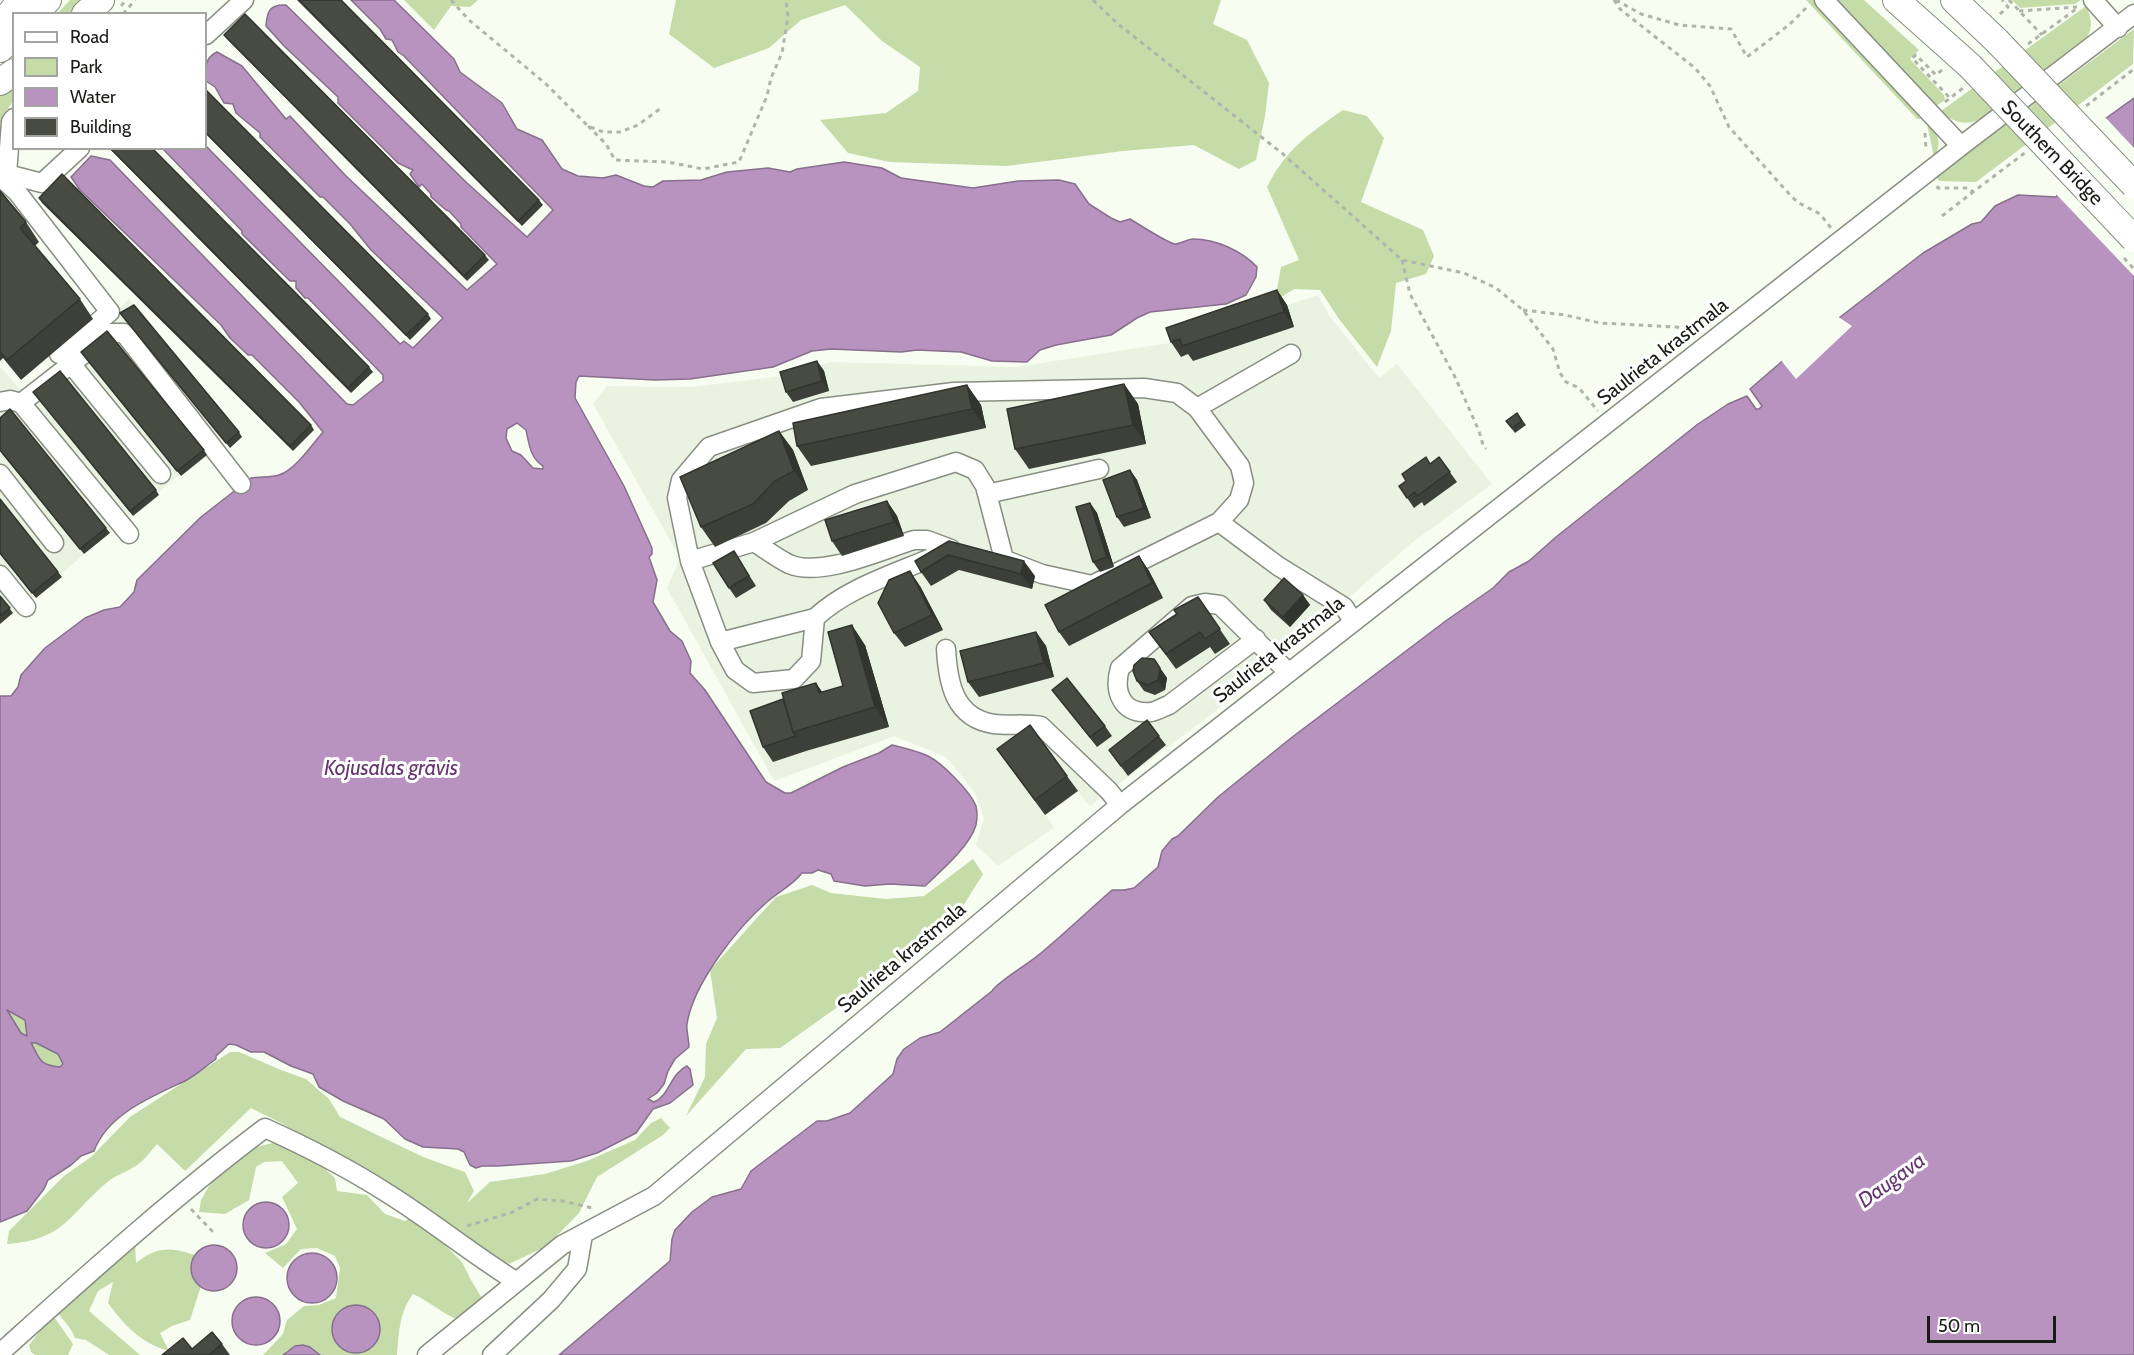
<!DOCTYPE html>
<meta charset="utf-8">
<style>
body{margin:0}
#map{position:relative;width:2134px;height:1355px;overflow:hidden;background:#f7fdf1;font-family:Cabin,sans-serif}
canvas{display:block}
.legend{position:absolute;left:12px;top:12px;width:195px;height:138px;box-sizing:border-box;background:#fff;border:2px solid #a3a4a2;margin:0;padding:8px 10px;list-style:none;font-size:18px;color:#191b17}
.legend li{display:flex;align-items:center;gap:12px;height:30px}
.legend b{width:30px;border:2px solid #a3a4a2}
.scale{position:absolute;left:1927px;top:1316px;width:129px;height:27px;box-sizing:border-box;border:3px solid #191b17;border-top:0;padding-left:8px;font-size:18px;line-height:21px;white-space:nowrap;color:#191b17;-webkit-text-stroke:4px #fff;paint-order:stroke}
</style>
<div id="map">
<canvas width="2134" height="1355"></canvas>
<ul class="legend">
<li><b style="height:8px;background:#fff"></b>Road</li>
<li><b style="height:16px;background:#c5dca9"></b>Park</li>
<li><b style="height:16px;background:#b893c0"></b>Water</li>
<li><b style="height:16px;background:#474b42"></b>Building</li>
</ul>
<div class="scale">50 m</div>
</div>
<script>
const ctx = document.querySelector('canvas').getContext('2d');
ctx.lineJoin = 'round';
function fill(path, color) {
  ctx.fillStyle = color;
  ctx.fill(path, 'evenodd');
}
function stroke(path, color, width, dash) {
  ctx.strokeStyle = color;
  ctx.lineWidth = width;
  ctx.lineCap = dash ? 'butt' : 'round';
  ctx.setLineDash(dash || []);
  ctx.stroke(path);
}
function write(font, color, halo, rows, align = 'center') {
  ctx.font = font + ' Cabin,sans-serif';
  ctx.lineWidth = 6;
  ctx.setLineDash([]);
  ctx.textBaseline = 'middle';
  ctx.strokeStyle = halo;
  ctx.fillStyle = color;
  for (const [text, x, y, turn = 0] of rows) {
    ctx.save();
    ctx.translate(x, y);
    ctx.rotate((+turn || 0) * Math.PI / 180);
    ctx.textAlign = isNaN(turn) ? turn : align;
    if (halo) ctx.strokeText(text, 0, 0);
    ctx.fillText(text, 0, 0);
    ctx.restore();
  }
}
fill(new Path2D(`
 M1318,295L1329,315L1379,378L1397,364L1492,484L1413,542L1278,659L1213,713L1090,806L1077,791L1046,815L1054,828L998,866L976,845L984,818L974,791L946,757L894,736L774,781L667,588L680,558L593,404L607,386L692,387L784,376L830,362L1016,367L1176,342Z
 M129,299L235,428L0,625V367L24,393Z`), '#eaf3e1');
fill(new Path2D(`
 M70,0H89L74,13L57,14Z
 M404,0H478L470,7L451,6L434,30Z
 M676,0H1221L1213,24L1247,40L1269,83L1265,116L1256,160L1239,169L1194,145L1123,151L1007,166L890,162L848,153L820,120L886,113L918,91L920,67L882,41L845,5L801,20L769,48L714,68L669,34Z
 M1806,0H1815L1925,116L1921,119H1917Z
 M1836,0H1864L1919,50L1910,59L1944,95L1945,100L1936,106Z
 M2012,0H2081L2075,4L2020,8Z
 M2086,6C2093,20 2093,31 2083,43L1979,120C1965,126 1952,122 1941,111Z
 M2134,29L2133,64L1976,182L1939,181L1936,177Z
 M13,83V101L3,116L6,121L0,123V94Z
 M1343,110L1367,116L1384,138L1361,202L1423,230L1434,256L1426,274L1396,283L1391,331L1377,367L1339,319L1320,290L1294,289L1275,301L1281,267L1299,260L1267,187C1286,149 1310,133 1343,110Z
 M1930,122C1937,133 1943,145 1934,157L1927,124Z
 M973,859L983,874L963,906L929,942L780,1048L746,1049L686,1116L705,1077L706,1044L717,1018L710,970L776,897L812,885L831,893L886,899L924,896Z
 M7,1010L25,1020L27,1036L21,1033Z
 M30,1043H36L58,1054L64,1064L60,1067C37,1065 42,1057 30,1043Z
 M230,1052H239L281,1070L306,1079L329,1099L340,1117L423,1157L465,1172L474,1191L467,1203L490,1182L545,1174L587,1161L635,1140L651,1123L661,1118L670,1128L663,1135L597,1177L579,1213L547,1246L509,1264L475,1247L392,1187L283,1124L251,1108L185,1171L157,1144C150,1152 143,1162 134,1167C126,1172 117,1175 110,1180C69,1213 66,1240 7,1244L9,1231L64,1176L91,1157L130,1117Z
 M281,1141L313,1158L335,1178L337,1191L367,1195L385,1214L405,1221L412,1217L436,1236L462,1262L471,1280L483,1300L456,1319C440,1312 429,1301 413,1294C399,1313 399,1333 397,1355H320L317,1352L288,1350L283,1355H263L283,1334L287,1320L304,1306L319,1305L336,1298L340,1268L335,1256L317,1248L301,1249L283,1268L265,1253L286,1244L297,1229L282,1197L298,1183L282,1161L264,1162L256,1167L249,1200L225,1214L199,1212L201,1200L212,1181L256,1147Z
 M135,1241L136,1263C157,1246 171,1247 195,1255V1280L201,1286L190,1320L172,1326L160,1333L169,1351C142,1344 124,1325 108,1303L113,1282L98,1291L89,1311L140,1355H109L86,1340L75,1338C71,1326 62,1320 55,1309Z
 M54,1317L73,1344L68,1355H35L31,1352L29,1345L47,1322Z`), '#c5dca9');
const water = new Path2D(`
 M351,0H394L454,59L460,72L502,103L517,129L542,140L562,169L578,176L603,178L616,175L644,186L653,187L663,181L701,180L727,172L768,168L790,172L797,169L844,162L882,168L901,178L973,188L1018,181L1059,180L1075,184L1089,204L1111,218L1120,222L1130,219C1138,224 1170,244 1175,244C1181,244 1187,239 1193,239C1216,239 1242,251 1257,267L1256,277L1246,295L1226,304L1150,312L1137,318L1111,335L1056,345L1040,350L1027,362L992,361L961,352L917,350L901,352L831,349L812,351L773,367L690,379L655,380L579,376L576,382L575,398L624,486L652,548V554L649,557L657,580L653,602L670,631L682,641L691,661L690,673L705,690L766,782L785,793H791L843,767L879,753L892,745C904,748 917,751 928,756C942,763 970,791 976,806C977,811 977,820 976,825C970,846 941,871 925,886L890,884L865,886L834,881L831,874L818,870L812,873H802C792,886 779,891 767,902C737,928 693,984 687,1024C686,1029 689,1040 689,1047L675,1059L668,1071L664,1084L657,1093L648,1099L654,1102C669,1096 671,1073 687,1066L690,1069L693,1085L670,1103L653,1109L636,1133L597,1153L571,1161L498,1166H482L476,1168L470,1165L464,1152L458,1149L423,1147L405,1139L384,1119L343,1101L319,1087L313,1074L291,1066L264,1052H251L236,1045L229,1044L216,1056V1059C206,1066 196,1075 185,1081C151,1097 108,1114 94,1151L81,1156L71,1165L48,1180L44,1189L27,1211L0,1222V696H11L18,687L21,675L45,648L85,618L104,610L120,607L134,592L137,580L201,517L251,478C260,476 270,478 279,475C295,470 312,445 323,432L299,402L252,355H248L230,338L221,325L80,190L71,177L91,156L110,160L347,404L353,405L383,381V375L308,298H305L296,288V281H290L242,234V231L163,149L206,148V146L400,344L404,341L413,348L443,318L371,250L350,224L323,197H320L260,137V133L236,113L233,104L224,103L215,87L206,81C206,68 204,58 217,52L242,66L286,119L290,116L346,176L467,290L497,264L461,227V224L449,211L446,210L431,197V194L422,184L419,187L410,174L413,170L398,163L338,103V97L284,46L266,26C267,11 270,4 286,5L467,183L527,237L553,210L404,56L398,52L392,40L386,39L380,29ZM517,423L526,430C529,443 530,458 543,466V469L533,468L521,455L512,451L506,438L507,429ZM7,1010L25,1020L27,1036L21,1033ZM31,1043H36L58,1054L63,1064L60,1067C38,1065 40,1058 31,1043Z
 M2134,98V1355H559L670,1261L672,1239L675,1230L692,1212L712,1197L741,1189L751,1171L817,1121H827L850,1113L893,1074L897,1059L904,1049L920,1038L940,1032L992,991C998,981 1030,963 1041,953C1065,933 1088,911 1112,890H1124L1134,888L1158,867L1162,851L1172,839L1178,836L1218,797L1291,738L1447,620L1493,588L1509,572L1529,561L1556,537L1698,424L1728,404L1747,396L1756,409H1759L1762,406L1750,389L1787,357L1793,363L1835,321L1923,253L1972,224L1981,222L1995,206L2018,195L2056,197L2069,179L2102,121Z
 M243 1225a23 23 0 1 1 46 0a23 23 0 1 1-46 0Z
 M191 1268a23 23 0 1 1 46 0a23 23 0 1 1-46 0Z
 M287 1278a25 25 0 1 1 50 0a25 25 0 1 1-50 0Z
 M232 1321a24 24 0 1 1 48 0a24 24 0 1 1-48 0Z
 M332 1329a24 24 0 1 1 48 0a24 24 0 1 1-48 0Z
 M303,1345L310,1347L320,1355H283L295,1346Z`);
fill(water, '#b893c0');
stroke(water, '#886f8d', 1.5);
fill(new Path2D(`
 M2104,116L2134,148V276L2055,193L2084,150L2099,120Z
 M1837,316L1852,326L1796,379L1780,359L1787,354L1794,359Z`), '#f7fdf1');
const minor = new Path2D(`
 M1824,0L1961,146
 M2093,0L2118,28
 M206,35L244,0
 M7,174L11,122L14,118
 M6,181L7,174L42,183L80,148
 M6,182L17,192L110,312L59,354
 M71,364L161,474
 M0,402L10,400L21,403L111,333H124L241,484
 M21,403L129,534
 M1197,408L1291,354
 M0,474L54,543
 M987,494L1099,469
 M754,542C765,549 777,558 789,564C821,578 881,550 914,540H927L951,549
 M938,555C897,573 848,587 815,618L811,661L794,679L753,683L735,670L720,642L690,561L677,498L681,480L709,447L821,408L954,392L1144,388L1177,393L1197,408L1240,466L1244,483L1239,500L1219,522
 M690,561L754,542L855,494L956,462L975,470L985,486L1004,559
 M1008,561L1042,574L1092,585L1219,522L1278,566L1344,607L1353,621
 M0,575L26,607
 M1256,639L1169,705C1163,707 1157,711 1151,712C1122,715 1113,692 1120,668L1192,606L1205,603L1220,605L1288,672
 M720,642L815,618
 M946,649C948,683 954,718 994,724C1009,726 1025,723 1041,726L1109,791L1120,805
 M0,1353C86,1276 172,1198 265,1128C307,1147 348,1168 387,1193C432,1221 472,1254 517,1282
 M427,1355L562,1245L654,1196L1120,805L1961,146L2134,14
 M492,1355L551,1300L577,1269L583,1235`);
const highway = new Path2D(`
 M1896,0L1970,66
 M1954,0L1997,41
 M35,14L48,0
 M85,14L101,0
 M0,26L21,0
 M0,49L14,35
 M0,82L14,72`);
stroke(minor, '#898e83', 21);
stroke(highway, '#898e83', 28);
stroke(new Path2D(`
 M451,0L469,20L546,84L588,126L603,132H620L638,125L661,108
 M1093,0L1118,24L1283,154L1402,260L1464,273L1496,288L1523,310L1553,349L1560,373L1566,382L1579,388L1598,411
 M1614,0L1620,9L1695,68L1710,86L1729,127L1791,196L1799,203L1820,214L1831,228
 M1616,0L1641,14L1679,25L1731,29L1747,57L1790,24L1808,6
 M2009,0L2042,35
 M121,6L126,0
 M2019,11L2077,7
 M123,14L135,0
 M2000,14L2008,7L2002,0
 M2028,44L2079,7
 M1942,70L1936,75L1916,55L1912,58L1949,97
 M1945,102L1963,88
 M2086,106L2134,69
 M588,126L606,144L615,160L668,162L703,169L739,162L767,96L771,78L782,53L788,16L786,0
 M1925,133L1926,150
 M1937,186L1938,188H1969L1973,192L2026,152
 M1942,216L1973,192
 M1402,260L1410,294L1455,377L1479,431L1483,445L1486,449
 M1523,310L1565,315L1600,323L1677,327L1693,333
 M191,1209L215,1234
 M467,1226L513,1212L537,1199L563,1201L592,1208`), '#b0b5ab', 3, [4.5, 4.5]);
stroke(minor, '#fff', 18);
stroke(highway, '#fff', 26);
const highwayBridge = new Path2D(`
 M1997,41L2134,185
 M1970,66L2134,239`);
stroke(highwayBridge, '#898e83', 28, []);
stroke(new Path2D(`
 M2124,258L2134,269`), '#b0b5ab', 3, [4.5, 4.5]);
stroke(highwayBridge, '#fff', 26);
fill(new Path2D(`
 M297,0H341L539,200L543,205L522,226Z
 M224,35L485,255L489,260L467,281L228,40Z
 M206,90L428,314L431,319L410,340L206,134Z
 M109,148H152L369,367L373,372L351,393Z
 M0,191L26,222L39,242L35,246L80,299L93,319L21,380L3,358L0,361Z
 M39,198L311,425L314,430L293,451L42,203Z
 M1277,290L1287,305L1294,327L1193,361L1188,354L1181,357L1171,342Z
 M124,318L239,432L242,437L230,448Z
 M85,357L204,450L207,455L181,476Z
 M817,361L824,371L829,391L793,402L786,392Z
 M1124,384L1138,404L1146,444L1029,469L1015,449Z
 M967,385L981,405L986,428L811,466L797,446Z
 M37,397L156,490L159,495L133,516Z
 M1517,413L1526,425L1515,433L1506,421Z
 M779,431L793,450L808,490L789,501L766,523L715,547L701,527Z
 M0,451L106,528L110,533L84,554Z
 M1439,457L1457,482L1424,506L1422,502L1414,508L1399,486Z
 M1130,470L1137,480L1151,518L1124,527L1117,517Z
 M887,501L897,516L904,536L842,556L832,541Z
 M1090,503L1097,513L1114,567L1100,572L1093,562Z
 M949,541L1035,576L1032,589L959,570L931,586L921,572Z
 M734,551L756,586L736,598L729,588Z
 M0,554L58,572L62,577L36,598Z
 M1139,556L1149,571L1163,598L1069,646L1059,632Z
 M920,586L943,630L905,647L894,633Z
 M1303,595L1310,605L1290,627L1271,610L1264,600Z
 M0,596L13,613L0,624Z
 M1198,597L1230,644L1215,654L1210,647L1176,669L1149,632L1177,614Z
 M1036,632L1046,646L1054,677L979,697L968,682Z
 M865,645L889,727L806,751L773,762L763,747L843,686Z
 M1160,668L1167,678L1165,690L1155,695L1144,691L1137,681Z
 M1052,690L1105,726L1112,736L1097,747Z
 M1159,736L1166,745L1128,776L1109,750Z
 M997,749L1067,776L1078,791L1045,815Z
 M222,1344L230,1355H162L192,1349Z`), '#3d4039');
fill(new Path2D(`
 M1277,290L1287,305L1294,327L1284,312Z
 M817,361L824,371L829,391L822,381Z
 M1124,384L1138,404L1146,444L1133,425Z
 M967,385L981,405L986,428L972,409Z
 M779,431L793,450L808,490L794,471Z
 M1130,470L1137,480L1151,518L1144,508Z
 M887,501L897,516L904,536L894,522Z
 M1090,503L1097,513L1114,567L1107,557Z
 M1139,556L1149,571L1163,598L1152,583Z
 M1024,561L1035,576L1032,589L1021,574Z
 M910,571L920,586L943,630L932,615Z
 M1303,595L1310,605L1290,627L1283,617Z
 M852,625L865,645L889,727L875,707Z
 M1036,632L1046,646L1054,677L1044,663Z
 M1160,668L1167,678L1165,690L1158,680Z
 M816,683L830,703L819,693Z`), '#32342e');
const building = new Path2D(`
 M299,0H341L539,200L518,221Z
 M245,14L485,255L464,276L224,35Z
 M206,90L428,314L406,335L206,133Z
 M110,148H152L369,367L348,388Z
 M62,174L311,425L290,446L39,198Z
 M0,191L26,222L20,228L80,299L7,360L0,352Z
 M1277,290L1284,312L1182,346L1180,339L1171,342L1166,328Z
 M134,305L239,432L226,443L120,313Z
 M107,331L204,450L177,471L81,352Z
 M817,361L822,381L786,392L780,372Z
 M60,371L156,490L130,511L33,392Z
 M1124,384L1133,425L1015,449L1007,409Z
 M967,385L972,409L797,446L793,423Z
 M10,409L106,528L80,549L0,450V418Z
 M1517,413L1522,421L1512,428L1506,421Z
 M779,431L794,471L775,481L753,504L701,527L680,477Z
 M1426,457L1430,464L1439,457L1450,472L1417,496L1415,492L1407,498L1399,486L1406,481L1402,474Z
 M1130,470L1144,508L1117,517L1103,480Z
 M0,499L58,572L32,593L0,553Z
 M887,501L894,522L832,541L825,520Z
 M1090,503L1107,557L1093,562L1076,507Z
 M949,541L1024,561L1021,574L948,555L921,572L915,561Z
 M734,551L749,576L729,588L713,563Z
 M1139,556L1152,583L1059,632L1045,605Z
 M910,571L932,615L894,633L878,603L889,580Z
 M1284,578L1303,595L1283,617L1264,600Z
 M0,596L10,608L0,616Z
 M1198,597L1220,629L1205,639L1200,632L1166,654L1149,632L1177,614L1174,610Z
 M852,625L875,707L793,732L782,693L816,683L819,693L843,686L828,632Z
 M1036,632L1044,663L968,682L960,651Z
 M1142,658L1154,659L1160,668L1158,680L1148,685L1137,681L1133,671L1134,665Z
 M1067,678L1105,726L1090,737L1052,690Z
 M783,699L793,732L796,736L763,747L750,711Z
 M1147,720L1159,736L1121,766L1109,750Z
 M1030,725L1067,776L1035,800L997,749Z
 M212,1332L222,1344L209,1355H162L183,1338L192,1349Z`);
fill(building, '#474b42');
stroke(building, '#32342e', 1.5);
write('20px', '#191b17', '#fff', [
 ["Southern Bridge",2052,153,46],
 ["Saulrieta krastmala",1663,352,-38],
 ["Saulrieta krastmala",1279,650,-38],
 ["Saulrieta krastmala",902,958,-40]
]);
write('italic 21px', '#64356e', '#fff', [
 ["Kojusalas grāvis",391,769],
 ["Daugava",1892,1181,-36]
]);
</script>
